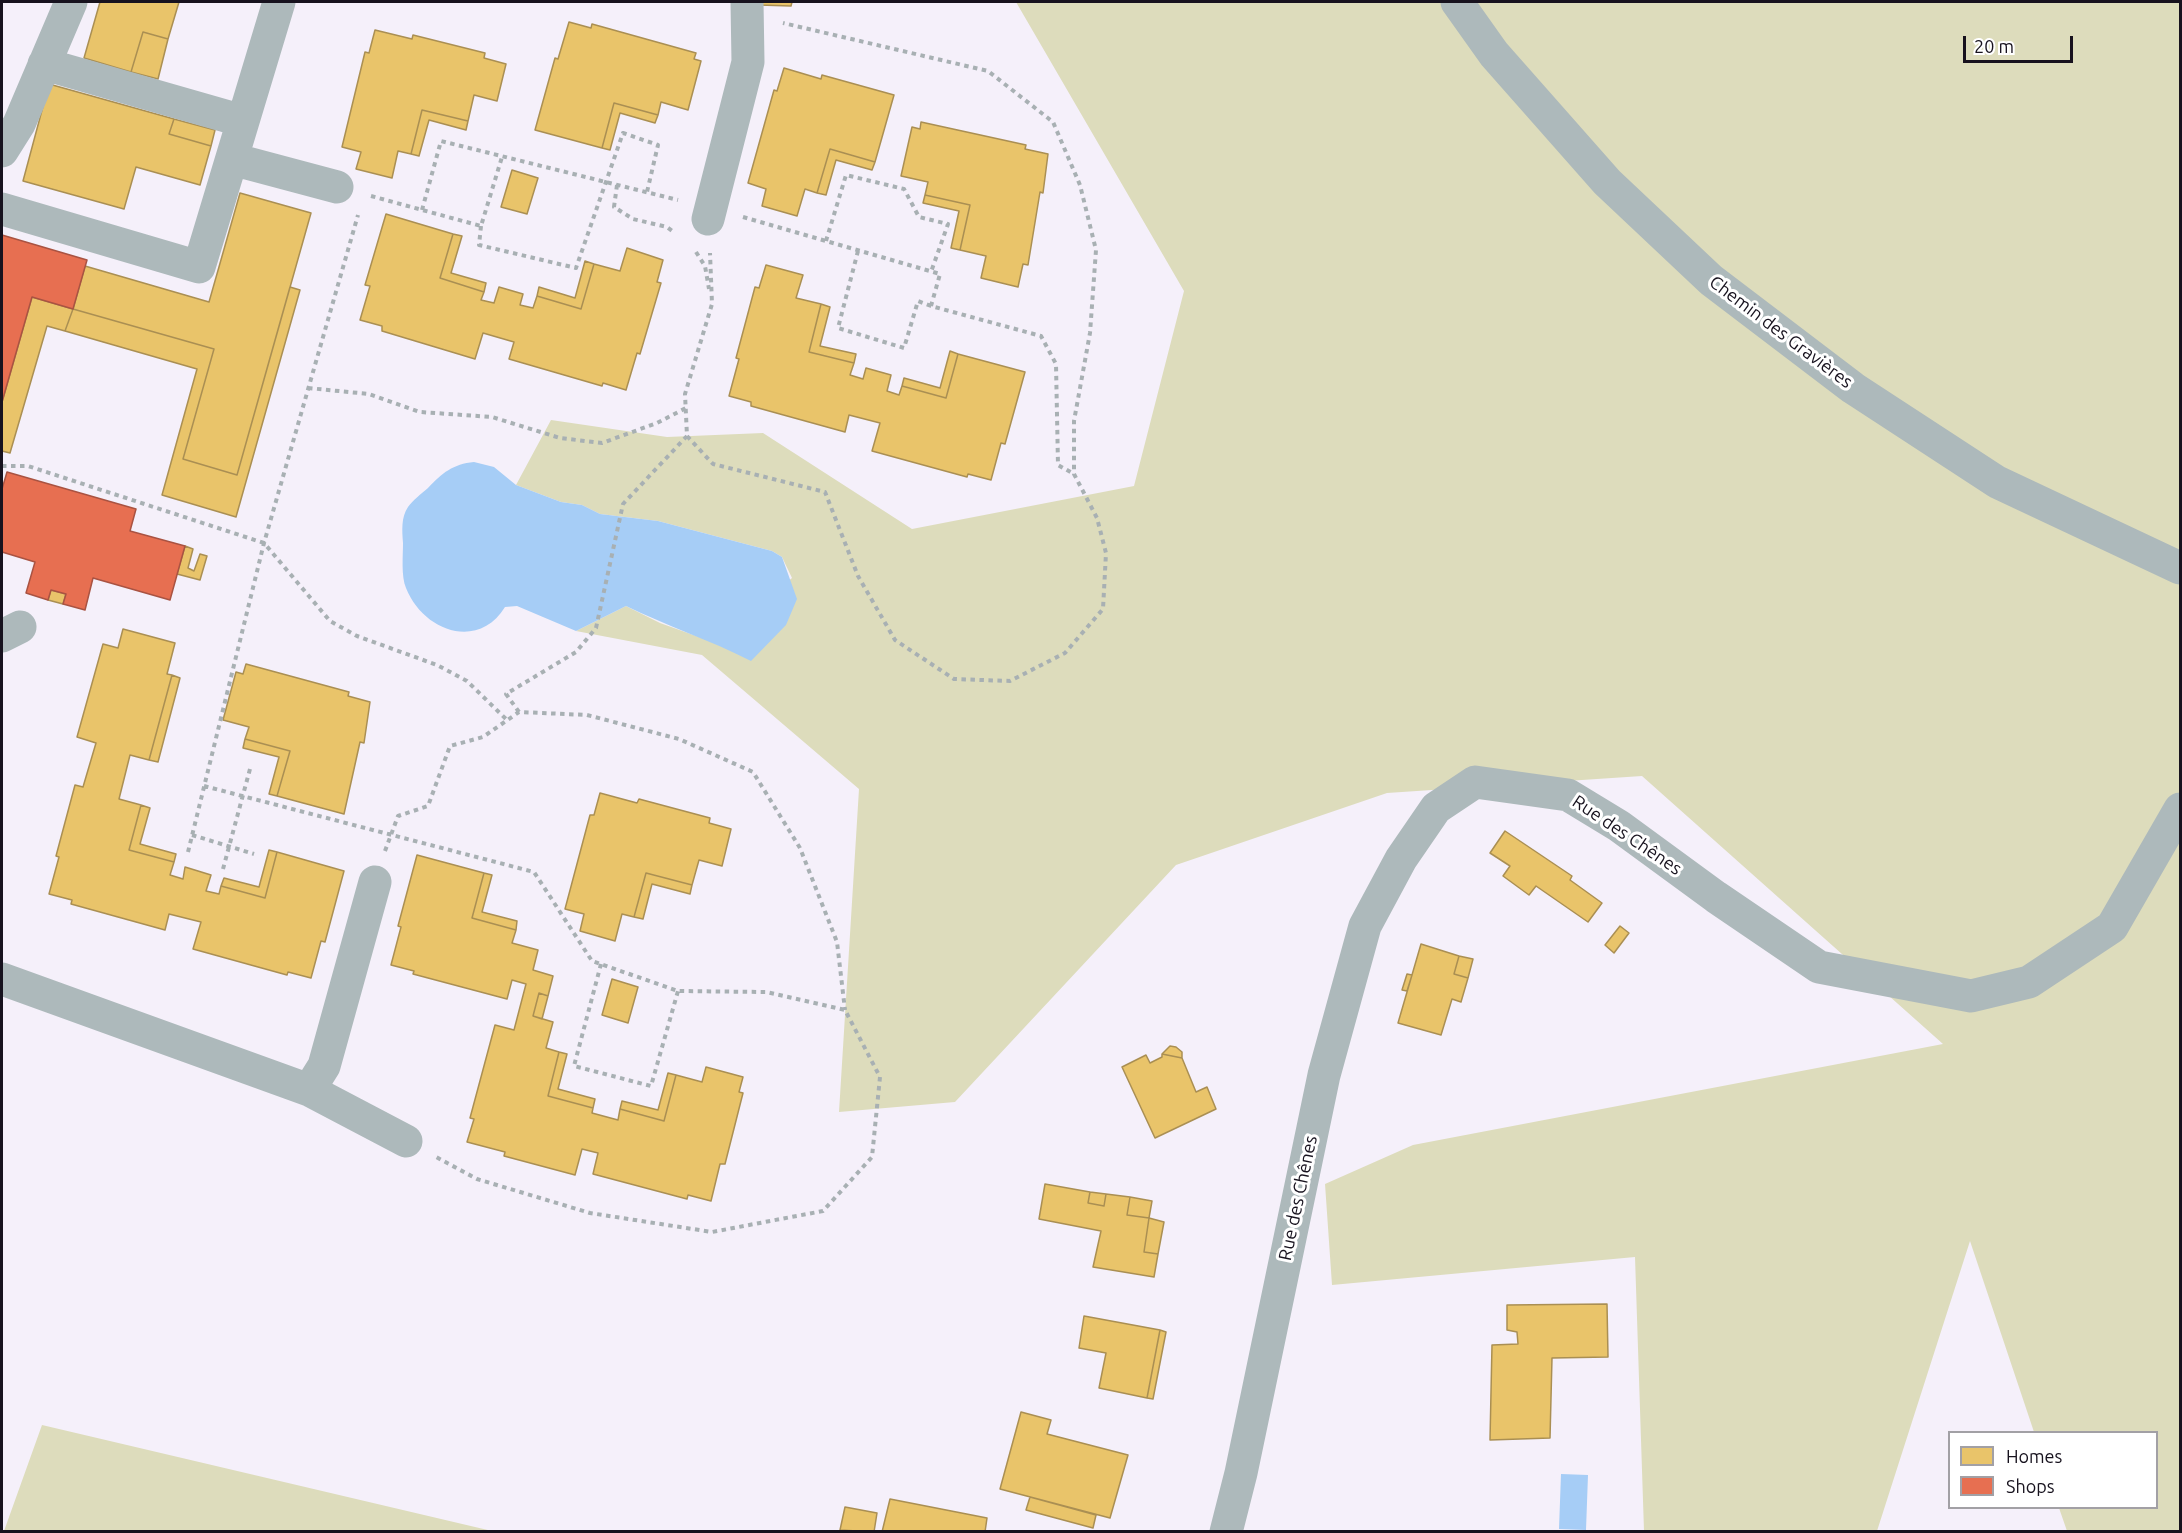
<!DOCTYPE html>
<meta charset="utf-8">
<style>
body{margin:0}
#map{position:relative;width:2182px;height:1533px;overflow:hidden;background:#f5f0fa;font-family:Ubuntu,sans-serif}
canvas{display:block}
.frame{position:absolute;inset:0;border:3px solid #17121e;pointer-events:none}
.legend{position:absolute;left:1948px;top:1431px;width:210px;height:78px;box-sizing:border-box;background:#fff;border:2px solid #a2a0a5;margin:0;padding:8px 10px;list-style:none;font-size:18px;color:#17121e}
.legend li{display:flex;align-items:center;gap:12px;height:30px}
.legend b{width:30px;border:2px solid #a2a0a5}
.scale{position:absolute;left:1963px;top:36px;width:110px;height:27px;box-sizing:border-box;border:3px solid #17121e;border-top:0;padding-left:8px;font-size:18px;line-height:21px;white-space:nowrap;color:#17121e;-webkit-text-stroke:4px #fff;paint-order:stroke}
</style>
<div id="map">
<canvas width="2182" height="1533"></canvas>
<div class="frame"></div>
<ul class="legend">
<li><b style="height:16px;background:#e9c46a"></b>Homes</li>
<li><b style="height:16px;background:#e76f51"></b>Shops</li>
</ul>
<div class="scale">20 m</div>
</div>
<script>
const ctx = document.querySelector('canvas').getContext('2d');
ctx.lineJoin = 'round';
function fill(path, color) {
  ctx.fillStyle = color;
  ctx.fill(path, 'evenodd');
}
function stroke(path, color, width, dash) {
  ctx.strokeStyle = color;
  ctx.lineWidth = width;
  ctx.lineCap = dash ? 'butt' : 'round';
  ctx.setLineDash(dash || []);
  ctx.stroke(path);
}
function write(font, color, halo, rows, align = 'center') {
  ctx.font = font + ' Ubuntu,sans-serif';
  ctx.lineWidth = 6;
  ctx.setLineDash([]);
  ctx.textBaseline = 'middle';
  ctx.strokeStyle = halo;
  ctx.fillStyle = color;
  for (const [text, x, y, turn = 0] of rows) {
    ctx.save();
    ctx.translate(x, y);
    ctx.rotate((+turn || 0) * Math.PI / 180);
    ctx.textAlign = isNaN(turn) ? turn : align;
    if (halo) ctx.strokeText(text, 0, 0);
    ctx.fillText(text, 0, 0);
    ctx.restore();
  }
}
fill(new Path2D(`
 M1016,2H2180V1531H2067L2059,1508H2156V1432H2034L1970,1241L1877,1531H1644L1635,1257L1332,1285L1325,1184L1413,1145L1943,1044L1642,776L1387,793L1176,865L955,1102L839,1112L859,789L702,655L576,631L626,606L660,623L713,642L792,578L782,557L772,551L658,521L600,514L582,505L561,502L516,485L551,420L667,437L763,433L912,529L1134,486L1184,291Z
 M42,1425L492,1531H4Z`), '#dddcbc');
fill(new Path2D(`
 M474,462L494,467L516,485L561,502L582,505L600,514L658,521L772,551L782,557L797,599L786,625L751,661C710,640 667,626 626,606L576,631L517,606L505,607C478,651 423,631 406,588C401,576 403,556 403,543C402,531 401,517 408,507C413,500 421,494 428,488C442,473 453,464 474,462Z
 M1561,1474L1588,1475L1586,1530L1559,1529Z`), '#a6cdf6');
const homes = new Path2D(`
 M100,2H179L168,39L143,32L131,72L84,58Z
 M759,2H792L791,6L759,5Z
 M569,22L591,28L592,24L696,53L694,59L701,61L688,110L661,102L658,115L614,103L602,148L535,130L555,58L558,59Z
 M375,30L412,39L413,35L485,53L484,58L506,64L497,101L474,95L468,121L422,110L411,154L398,151L392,178L356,169L361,152L342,147L365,52L369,53Z
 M143,32L168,39L158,79L131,72Z
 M784,68L821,79L822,75L894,95L875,162L830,149L817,193L805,189L797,216L762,206L766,189L748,183L774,90L777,91Z
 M49,84L174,119L169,134L211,146L200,185L136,167L124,209L23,181Z
 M614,103L658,115L655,123L620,113L610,150L602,148Z
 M422,110L468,121L466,130L429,120L419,156L411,154Z
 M174,119L215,130L211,146L169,134Z
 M921,122L1026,145L1025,149L1048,154L1043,193L1040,192L1028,265L1023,264L1018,287L981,278L986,256L960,250L970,205L925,195L928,182L901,176L912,127L920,129Z
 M830,149L875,162L872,170L836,160L826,195L817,193Z
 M512,170L538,178L527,214L501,207Z
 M240,193L311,213L237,475L183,459L214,349L73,309L85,266L209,302Z
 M925,195L970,205L960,250L951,248L959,211L923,203Z
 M386,214L453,234L440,278L484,292L481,300L494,303L499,287L523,294L520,305L533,308L537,296L581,309L594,264L620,271L627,248L663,260L657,282L661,283L640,354L637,353L626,390L603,383L602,386L509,359L514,342L483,333L475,359L382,331V326L360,320L370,286L365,285Z
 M453,234L462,236L451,273L486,283L484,292L440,278Z
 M585,261L594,264L581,309L537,296L539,287L575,298Z
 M766,265L803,275L796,298L821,304L809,352L854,363L850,375L863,379L866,368L891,375L887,391L899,395L902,386L946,398L958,354L1025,372L1005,444L1001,443L991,480L968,474L967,477L872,451L880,423L849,415L845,432L751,406V402L729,396L739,359L736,358L755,287L759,288Z
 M290,287L300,290L236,517L162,495L197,369L65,331L73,309L214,349L183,459L237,475Z
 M32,297L73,309L65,331L47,326L10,453L2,451V402Z
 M821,304L830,307L820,346L856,354L854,363L809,352Z
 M950,351L958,354L946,398L902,386L904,378L940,388Z
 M185,546L193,549L188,568L194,571L200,554L207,556L200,580L177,574Z
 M51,590L66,594L63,604L48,600Z
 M123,629L175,643L167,674L172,675L149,760L130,755L119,799L141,805L129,850L174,862L170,875L183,879L185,867L211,875L206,891L219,894L221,886L265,898L277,852L344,871L325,942L321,941L311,978L288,972L287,975L193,949L201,922L169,914L165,930L71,904L72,900L49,894L59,857L56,856L75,785L83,787L96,743L77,737L103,644L118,648Z
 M246,664L349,692L348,696L370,702L364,743L360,742L344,814L277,796L290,751L245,739L249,727L223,720L236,672L243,674Z
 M172,675L180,678L158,762L149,760Z
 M245,739L290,751L277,796L269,794L279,757L243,748Z
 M600,793L637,803L639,799L710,818L709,823L731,829L722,866L699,860L692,885L646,873L634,917L622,914L615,941L580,931L584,914L565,909L590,815H594Z
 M141,805L150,808L140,844L176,854L174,862L129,850Z
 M1505,831L1572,876L1570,880L1602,903L1588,922L1536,886L1529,895L1503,876L1510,866L1490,853Z
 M269,850L277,852L265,898L221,886L224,878L259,887Z
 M417,855L484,873L472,918L516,930L512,943L538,950L533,970L553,976L548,996L539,993L533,1016L553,1022L546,1048L559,1052L548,1096L593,1108L592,1113L618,1120L620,1109L664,1121L676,1075L702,1082L706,1067L743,1077L739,1092L743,1093L725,1164H720L711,1201L688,1195L687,1199L593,1174L598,1153L582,1149L575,1175L504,1156L505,1152L467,1142L474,1119L470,1118L495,1025L514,1030L526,984L512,980L507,999L413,974L414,971L391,965L401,927L398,926Z
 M484,873L492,875L482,912L517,921L516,930L472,918Z
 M646,873L692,885L690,894L652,884L643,919L634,917Z
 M1620,926L1629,933L1614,953L1605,945Z
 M1421,944L1459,956L1454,974L1468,978L1461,1002L1452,999L1441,1035L1398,1023Z
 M1459,956L1473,959L1468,978L1454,974Z
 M1407,974L1412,975L1407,991L1402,990Z
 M612,979L638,987L628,1023L602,1015Z
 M539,993L548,996L542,1019L533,1016Z
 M1170,1046L1176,1047L1182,1052V1058L1162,1054Z
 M559,1052L567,1054L558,1089L595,1099L593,1108L548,1096Z
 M1162,1054L1182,1058L1196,1092L1207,1087L1216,1109L1155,1138L1122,1067L1146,1055L1150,1063L1162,1057Z
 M668,1073L676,1075L664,1121L620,1109L622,1101L658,1110Z
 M1045,1184L1090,1192L1088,1203L1104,1206L1106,1194L1130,1197L1127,1215L1149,1218L1144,1252L1158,1254L1154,1277L1093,1267L1101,1231L1039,1219Z
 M1090,1192L1106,1194L1104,1206L1088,1203Z
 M1130,1197L1152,1201L1149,1218L1127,1215Z
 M1149,1218L1164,1222L1158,1254L1144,1252Z
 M1607,1304L1608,1357L1552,1358L1550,1438L1490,1440L1492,1345L1518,1344L1517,1332L1507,1330V1305Z
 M1084,1316L1160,1330L1147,1398L1099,1388L1106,1353L1079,1348Z
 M1160,1330L1166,1332L1153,1399L1147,1398Z
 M1021,1412L1051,1420L1047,1434L1128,1455L1110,1518L1000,1489Z
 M1030,1497L1096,1515L1093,1528L1026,1510Z
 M890,1499L987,1518L985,1532H882Z
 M845,1507L877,1513L874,1532L840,1530Z`);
fill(homes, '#e9c46a');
stroke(homes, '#aa8f53', 1.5);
const shops = new Path2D(`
 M2,235L87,260L73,309L32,297L2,402Z
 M7,472L136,509L130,531L185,546L170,600L93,578L85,610L63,604L66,594L51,590L48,600L26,593L35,562L2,552V489Z`);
fill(shops, '#e76f51');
stroke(shops, '#a95342', 1.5);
stroke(new Path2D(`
 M617,185L614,207L633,219L667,227L675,233
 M371,196L481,226L502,157
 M422,210L441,141L678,200
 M743,217L940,274L931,306L1041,336L1056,364L1058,465L1074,474
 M481,226L479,245L576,268L623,133L658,145L647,192
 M826,241L846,175L904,189L919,217L948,224L931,272
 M858,251L838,328L904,348L918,301L931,306
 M696,252L705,266L709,289
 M308,388L369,394L420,412L492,417L560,438L602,443L657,423L686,408
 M687,436L713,464L825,492L858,576L895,640L954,679L1010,681L1065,653L1103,609L1106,553L1097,518L1074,474V421L1090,333L1096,250L1080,185L1053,122L988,71L783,23
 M2,466H28L264,543L330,621L357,636L437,665L467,681L507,720
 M519,712L506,694L576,652L596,628L623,504L687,436L685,394L712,304L710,253
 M204,786L534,872L592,961L678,991L766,992L845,1010L880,1077L872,1157L823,1211L712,1232L590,1213L477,1179L436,1157
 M192,835L254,854
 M385,851L398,816L428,806L450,746L483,737L519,712L587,715L679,739L753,772L800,848L837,942L845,1010
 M188,852L264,543L358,215
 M223,869L250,769
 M601,964L574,1066L651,1086L678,991`), '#a8b0b3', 4, [4.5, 4.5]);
stroke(new Path2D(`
 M1457,2L1494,54L1607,182L1711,280L1853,388L1997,482L2180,568
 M44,64L243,121
 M2,151L19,124L71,2
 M232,159L337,187
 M2,209L199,267L279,2
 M708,219L748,62L747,2
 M2,636L20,627
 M2,979L309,1090L406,1141
 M309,1090L324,1066L375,882
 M1226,1532L1241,1473L1324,1075L1365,926L1401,859L1436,808L1475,782L1568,795L1619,826L1716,897L1819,967L1971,996L2029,982L2112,927L2180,809`), '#adb9bb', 33);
write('18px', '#17121e', '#fff', [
 ["Chemin des Gravières",1781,332,37],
 ["Rue des Chênes",1627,835,34],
 ["Rue des Chênes",1298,1198,-78]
]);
</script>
